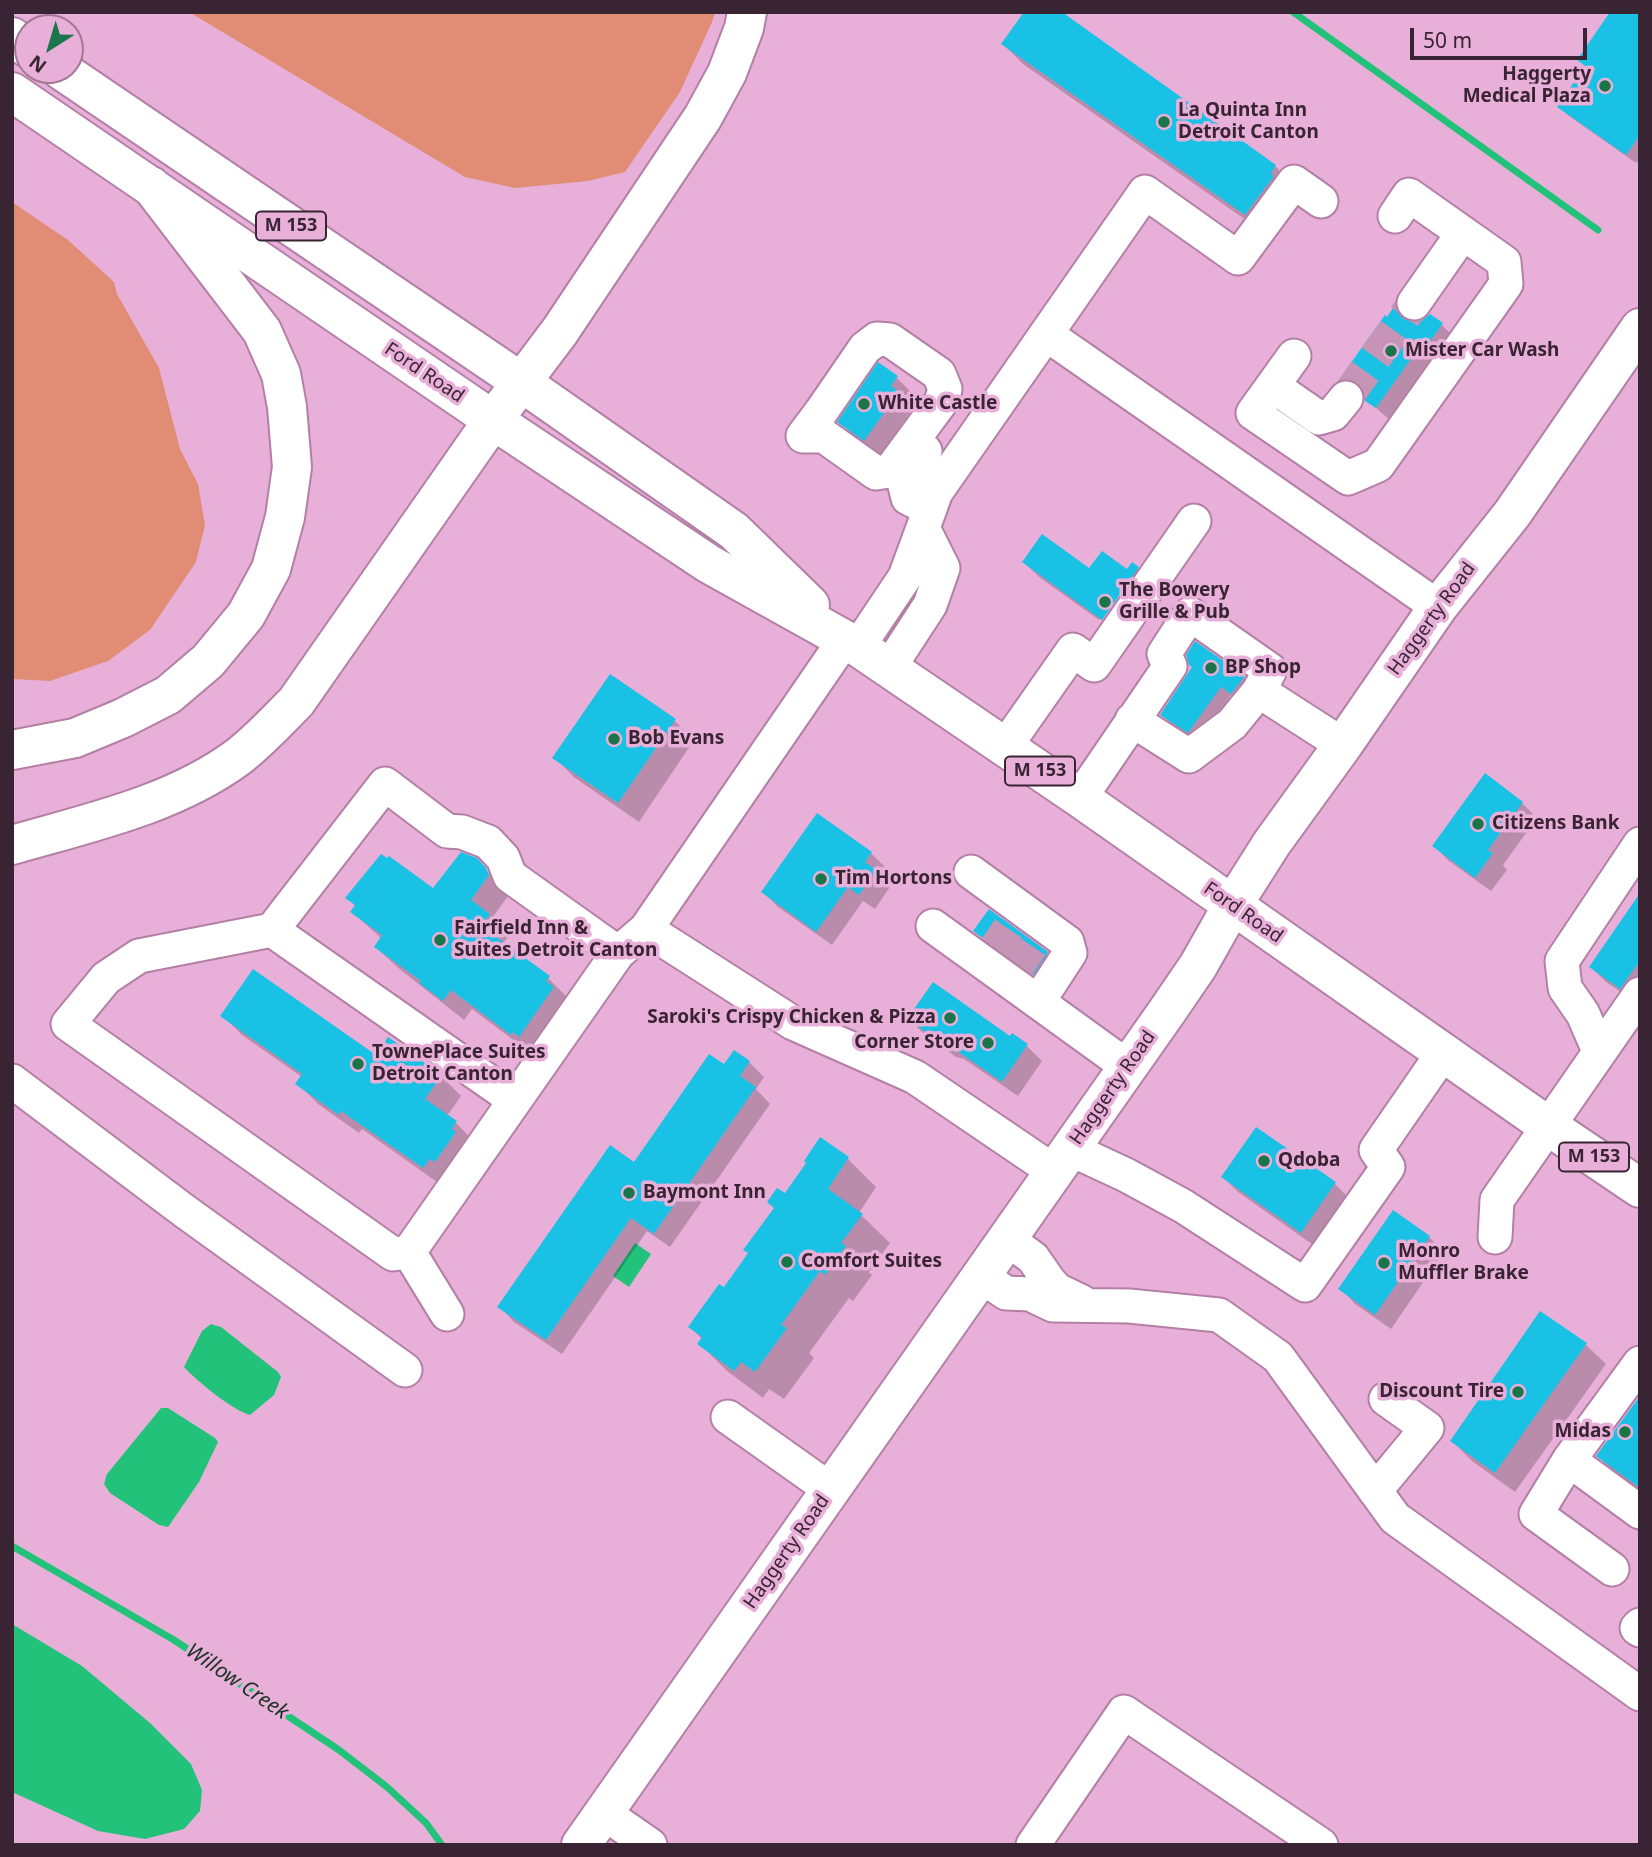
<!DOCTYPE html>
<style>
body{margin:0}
#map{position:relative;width:1652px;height:1857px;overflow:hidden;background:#e8b0d8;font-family:"Noto Sans",sans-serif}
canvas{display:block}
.frame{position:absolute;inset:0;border:14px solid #392433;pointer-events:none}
.north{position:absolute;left:14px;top:14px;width:70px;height:70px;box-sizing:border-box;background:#e8b0d8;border:2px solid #a27896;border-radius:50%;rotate:217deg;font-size:19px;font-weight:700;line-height:28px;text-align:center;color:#392433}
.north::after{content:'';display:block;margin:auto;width:24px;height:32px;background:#1a754a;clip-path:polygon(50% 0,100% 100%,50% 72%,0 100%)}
.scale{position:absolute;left:1410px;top:28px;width:177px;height:32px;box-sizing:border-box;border:4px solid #392433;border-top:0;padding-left:9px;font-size:21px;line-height:24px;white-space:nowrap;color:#392433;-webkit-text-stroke:5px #e8b0d8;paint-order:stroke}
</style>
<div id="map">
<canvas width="1652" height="1857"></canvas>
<div class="frame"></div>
<div class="north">N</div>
<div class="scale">50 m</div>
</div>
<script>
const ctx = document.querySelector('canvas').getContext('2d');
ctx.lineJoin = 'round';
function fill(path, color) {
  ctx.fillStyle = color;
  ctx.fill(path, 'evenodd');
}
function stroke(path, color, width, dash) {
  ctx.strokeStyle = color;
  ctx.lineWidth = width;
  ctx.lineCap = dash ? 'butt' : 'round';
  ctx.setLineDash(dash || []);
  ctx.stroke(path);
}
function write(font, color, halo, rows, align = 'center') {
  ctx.font = font + ' "Noto Sans",sans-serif';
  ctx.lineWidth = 7;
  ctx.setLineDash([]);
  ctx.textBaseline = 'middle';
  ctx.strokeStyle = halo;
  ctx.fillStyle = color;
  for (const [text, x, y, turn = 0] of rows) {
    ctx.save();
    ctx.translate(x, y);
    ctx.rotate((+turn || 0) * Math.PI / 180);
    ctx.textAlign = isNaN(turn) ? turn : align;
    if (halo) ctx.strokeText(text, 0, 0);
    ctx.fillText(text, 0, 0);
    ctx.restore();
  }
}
fill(new Path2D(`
 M189,12H715L712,22L680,92L625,172L588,181L515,188L465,177Z
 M12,202L68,240L114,282L117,294L159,368L180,449L198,484L205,525L196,562L150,630L108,661L50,681L12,679Z`), '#e18d75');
fill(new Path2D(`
 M635,1243L651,1254L629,1287L613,1276Z
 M211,1324L221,1327L278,1372L281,1377L274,1395L250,1415C232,1410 197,1381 184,1367L202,1331Z
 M161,1408H168L215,1438L218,1442L199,1482L168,1527L159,1525L110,1493L104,1484L107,1474Z
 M12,1624L82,1666L150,1723L191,1764L202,1790L200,1811L184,1829L145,1839L98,1831L12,1792Z`), '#22c27a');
fill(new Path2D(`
 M1059,12L1275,166L1295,186L1266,234L1023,64L1003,44Z
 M1640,12V159L1636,163L1569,116L1559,106Z
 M1396,308L1410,322H1422L1430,316L1442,325L1457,340L1392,422L1367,400L1366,393L1355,395L1340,381Z
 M897,378L912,393L906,401L913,408L880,455L855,437L840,422Z
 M1024,562L1090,571L1127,572L1138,568L1152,583L1118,633L1102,622L1134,577L1131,574L1099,620L1039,577Z
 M1196,644L1244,677L1253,686L1241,702L1231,695L1198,740L1171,723L1162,715L1194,668Z
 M674,720L694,740L639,822L575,778L555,758Z
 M1485,776L1522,803L1537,818L1503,865L1507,870L1491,891L1449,861L1434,846Z
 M871,853L886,868L880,876L890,887L875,909L863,901L832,945L778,907L763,892Z
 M476,860L506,891L508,896L492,918L509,935L503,944L548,978L568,998L532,1054L472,1009L464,1020L397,967L376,947L382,939L352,912L356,906L348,898L433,890Z
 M1640,896V997L1636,1002L1606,982L1591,967Z
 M980,935L1047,953L1051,957L1038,977Z
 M222,1015L441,1076L461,1096L447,1116L456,1123L476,1143L444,1187L362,1129L359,1133L318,1104L298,1084L302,1077L242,1035Z
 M909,1019L1010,1038L1012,1035L1027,1046L1042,1061L1018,1096L964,1059L956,1057L924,1034Z
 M734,1052L749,1062L764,1077L756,1089L770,1104L670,1247L647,1231L562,1354L514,1322L500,1307L724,1067Z
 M1256,1129L1335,1184L1350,1199L1316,1247L1238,1192L1223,1177Z
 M821,1140L848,1159L876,1187L859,1213L890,1243L869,1272L872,1275L853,1301L849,1298L809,1353L814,1358L784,1399L769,1389L763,1398L727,1371L699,1343L702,1339L690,1327L724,1289L749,1254L785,1196L808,1164Z
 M1394,1213L1429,1237L1444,1252L1391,1329L1355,1304L1341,1289Z
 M1585,1344L1606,1364L1515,1492L1472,1461L1452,1441Z
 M1640,1406V1490L1613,1471L1598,1456Z`), '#0003');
stroke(new Path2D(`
 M1293,12L1598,230
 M12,1546L174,1640L339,1750L387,1787L426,1823L442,1845`), '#22c27a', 7);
fill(new Path2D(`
 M1024,12H1062L1276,165L1271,174L1274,176L1245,215L1001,44Z
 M1610,12H1640V135L1626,155L1557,107L1585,66L1577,60Z
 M1395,305L1397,312L1404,319L1412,322L1421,321L1430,314L1443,323L1422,353L1418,349L1376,408L1365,401L1364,391L1358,383L1348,379L1338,381L1385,315L1387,317Z
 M878,362L898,376L891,386L899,392L864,441L837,422Z
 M1042,534L1089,568L1102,551L1127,569L1132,562L1139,567L1102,620L1022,562Z
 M1195,641L1245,676L1231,694L1221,687L1188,733L1160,715L1192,667L1189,665L1186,655Z
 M610,674L676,719L618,803L552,758Z
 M1485,773L1523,802L1488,850L1493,853L1475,878L1432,846Z
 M817,813L872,852L865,862L876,870L859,895L848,887L816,932L761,892Z
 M461,852L477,858L486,868L489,875L471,900L490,914L481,926L550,976L546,981L554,987L519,1037L513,1032L511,1035L451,990L443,1001L419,983L421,981L374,947L382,935L350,912L355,905L345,898L381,854L387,858L389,856L433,888Z
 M1640,893V961L1620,989L1589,967Z
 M989,909L1048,952L1033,975L973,931Z
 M253,969L376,1055L388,1037L442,1075L425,1099L457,1121L452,1129L456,1132L435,1162L430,1159L423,1168L341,1111L339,1115L295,1084L302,1074L220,1016Z
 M933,982L1010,1036L1012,1033L1028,1044L1002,1082L947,1044L940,1042L907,1019Z
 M734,1050L750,1061L740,1076L756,1087L654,1234L631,1218L546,1340L497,1307L610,1145L634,1162L709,1054L724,1064Z
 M1256,1127L1336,1182L1301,1233L1221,1177Z
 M820,1137L849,1157L828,1189L863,1214L841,1243L846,1246L825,1275L820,1271L781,1325L787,1328L755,1372L741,1362L734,1371L697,1344L702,1337L688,1327L719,1284L724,1287L748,1253L743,1250L774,1208L767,1202L777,1188L785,1193L806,1163L804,1161Z
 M1393,1210L1430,1236L1375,1315L1338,1289Z
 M1540,1311L1587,1343L1495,1473L1450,1441Z
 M1640,1396V1488L1596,1456Z`), '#19c1e4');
stroke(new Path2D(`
 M1346,398L1414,303
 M990,956L1013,922
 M1013,973L1036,939`), '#c594b7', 33, [33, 17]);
const minor = new Path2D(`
 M1414,303L1463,233
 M1046,334L1438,607
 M877,339L890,340L939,374L945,389L941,402L890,471L876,473L824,436H803L821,412L865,348Z
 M1294,356L1253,413L1348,478L1378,465L1506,284L1504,262L1409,195L1395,216
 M1273,386L1319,418L1333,414L1346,398
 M925,451L904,482L908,498L930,509
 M923,528L936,492L1145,192L1238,258L1294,182L1321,201
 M845,639L646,929L793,1023L915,1077L1055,1172
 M858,647L905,577L923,528L943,568L930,605L889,668
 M1132,720L1189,756L1232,724L1259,691L1343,745
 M1005,747L1073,650L1094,665L1194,521
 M1080,798L1170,666L1164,654L1190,614L1270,670L1259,691
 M971,872L1067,942L1070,953L1038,1002
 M933,926L1128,1067
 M272,930L515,1100
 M618,953L510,876L503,858L488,842L462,832L447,831L385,784L272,930L139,956L106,978L68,1024L393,1254L409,1252L618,953L646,929
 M1599,1051L1583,1014L1565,988L1562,961L1640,844
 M12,1081L183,1210L405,1370
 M1070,1149L1126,1175L1183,1206L1305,1285L1388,1167L1376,1150L1443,1053
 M1495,1237L1497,1200L1640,994
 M1007,1239L1033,1258L1049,1281L1057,1290L1082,1302
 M409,1252L447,1314
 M981,1276L1006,1293L1030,1294L1053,1305L1129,1306L1219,1315L1278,1357L1395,1518L1640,1694
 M728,1417L831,1490
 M1569,1460L1640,1512
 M1375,1491L1427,1428L1386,1399
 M1612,1569L1536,1514L1569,1460L1640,1363
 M1640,1625L1637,1628L1640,1630
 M604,1813L650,1845
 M1033,1845L1124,1712L1321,1845`);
const major = new Path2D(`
 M12,37L28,48
 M61,70L521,382L734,531L810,605
 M12,92L493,420L709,564L858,647L1080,798L1548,1126L1640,1188
 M581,1845L1168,1010L1198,966L1232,906L1272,843L1343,745L1438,607L1512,514L1640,328`);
const highway = new Path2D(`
 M12,750L75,738L123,718L168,695L208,661L246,615L271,569L285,517L292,467L287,407L281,374L262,331L151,186
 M12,845C88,823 173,805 238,757C259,741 277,721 296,702L493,420L560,331L703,117L727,73L744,28L747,12`);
stroke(minor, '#b37fa5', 37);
stroke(major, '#b37fa5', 42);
stroke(highway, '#b37fa5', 42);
stroke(minor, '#fff', 33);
stroke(major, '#fff', 38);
stroke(highway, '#fff', 38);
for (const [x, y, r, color] of [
 [1605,86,7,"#1a754a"],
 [1164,122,7,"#1a754a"],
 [1391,351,7,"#1a754a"],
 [864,404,7,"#1a754a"],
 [1105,602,7,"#1a754a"],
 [1211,668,7,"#1a754a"],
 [614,739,7,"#1a754a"],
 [1478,824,7,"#1a754a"],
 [821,879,7,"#1a754a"],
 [440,940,7,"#1a754a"],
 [950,1018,7,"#1a754a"],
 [988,1043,7,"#1a754a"],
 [358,1064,7,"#1a754a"],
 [1264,1161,7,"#1a754a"],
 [629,1193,7,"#1a754a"],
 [787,1262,7,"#1a754a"],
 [1384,1263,7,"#1a754a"],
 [1518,1392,7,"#1a754a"],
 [1625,1432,7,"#1a754a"]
]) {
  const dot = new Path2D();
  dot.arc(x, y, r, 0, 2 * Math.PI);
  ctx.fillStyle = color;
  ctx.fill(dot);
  stroke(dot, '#e8b0d8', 2.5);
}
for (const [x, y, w] of [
 [291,226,70],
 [1040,771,70],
 [1594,1157,70]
]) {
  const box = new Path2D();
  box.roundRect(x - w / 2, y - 14.5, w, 29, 5);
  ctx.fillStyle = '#e8b0d8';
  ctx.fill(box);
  stroke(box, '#392433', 2);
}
write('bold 18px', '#392433', null, [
 ["M 153",291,226],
 ["M 153",1040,771],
 ["M 153",1594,1157]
]);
write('bold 19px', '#392433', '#e8b0d8', [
 ["Haggerty",1591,75,"right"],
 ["Medical Plaza",1591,97,"right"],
 ["La Quinta Inn",1178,111],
 ["Detroit Canton",1178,133],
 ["Mister Car Wash",1405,351],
 ["White Castle",878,404],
 ["The Bowery",1119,591],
 ["Grille & Pub",1119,613],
 ["BP Shop",1225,668],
 ["Bob Evans",628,739],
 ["Citizens Bank",1492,824],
 ["Tim Hortons",835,879],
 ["Fairfield Inn &",454,929],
 ["Suites Detroit Canton",454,951],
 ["Saroki's Crispy Chicken & Pizza",936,1018,"right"],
 ["Corner Store",974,1043,"right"],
 ["TownePlace Suites",372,1053],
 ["Detroit Canton",372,1075],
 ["Qdoba",1278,1161],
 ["Baymont Inn",643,1193],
 ["Monro",1398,1252],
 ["Muffler Brake",1398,1274],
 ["Comfort Suites",801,1262],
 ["Discount Tire",1504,1392,"right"],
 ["Midas",1611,1432,"right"]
], 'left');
write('19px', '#392433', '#e8b0d8', [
 ["Ford Road",424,373,34],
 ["Haggerty Road",1432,619,-54],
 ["Ford Road",1243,913,35],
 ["Haggerty Road",1113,1088,-55],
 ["Haggerty Road",787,1552,-55]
]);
write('italic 21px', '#1c3326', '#e8b0d8', [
 ["Willow Creek",237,1682,34]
]);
</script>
